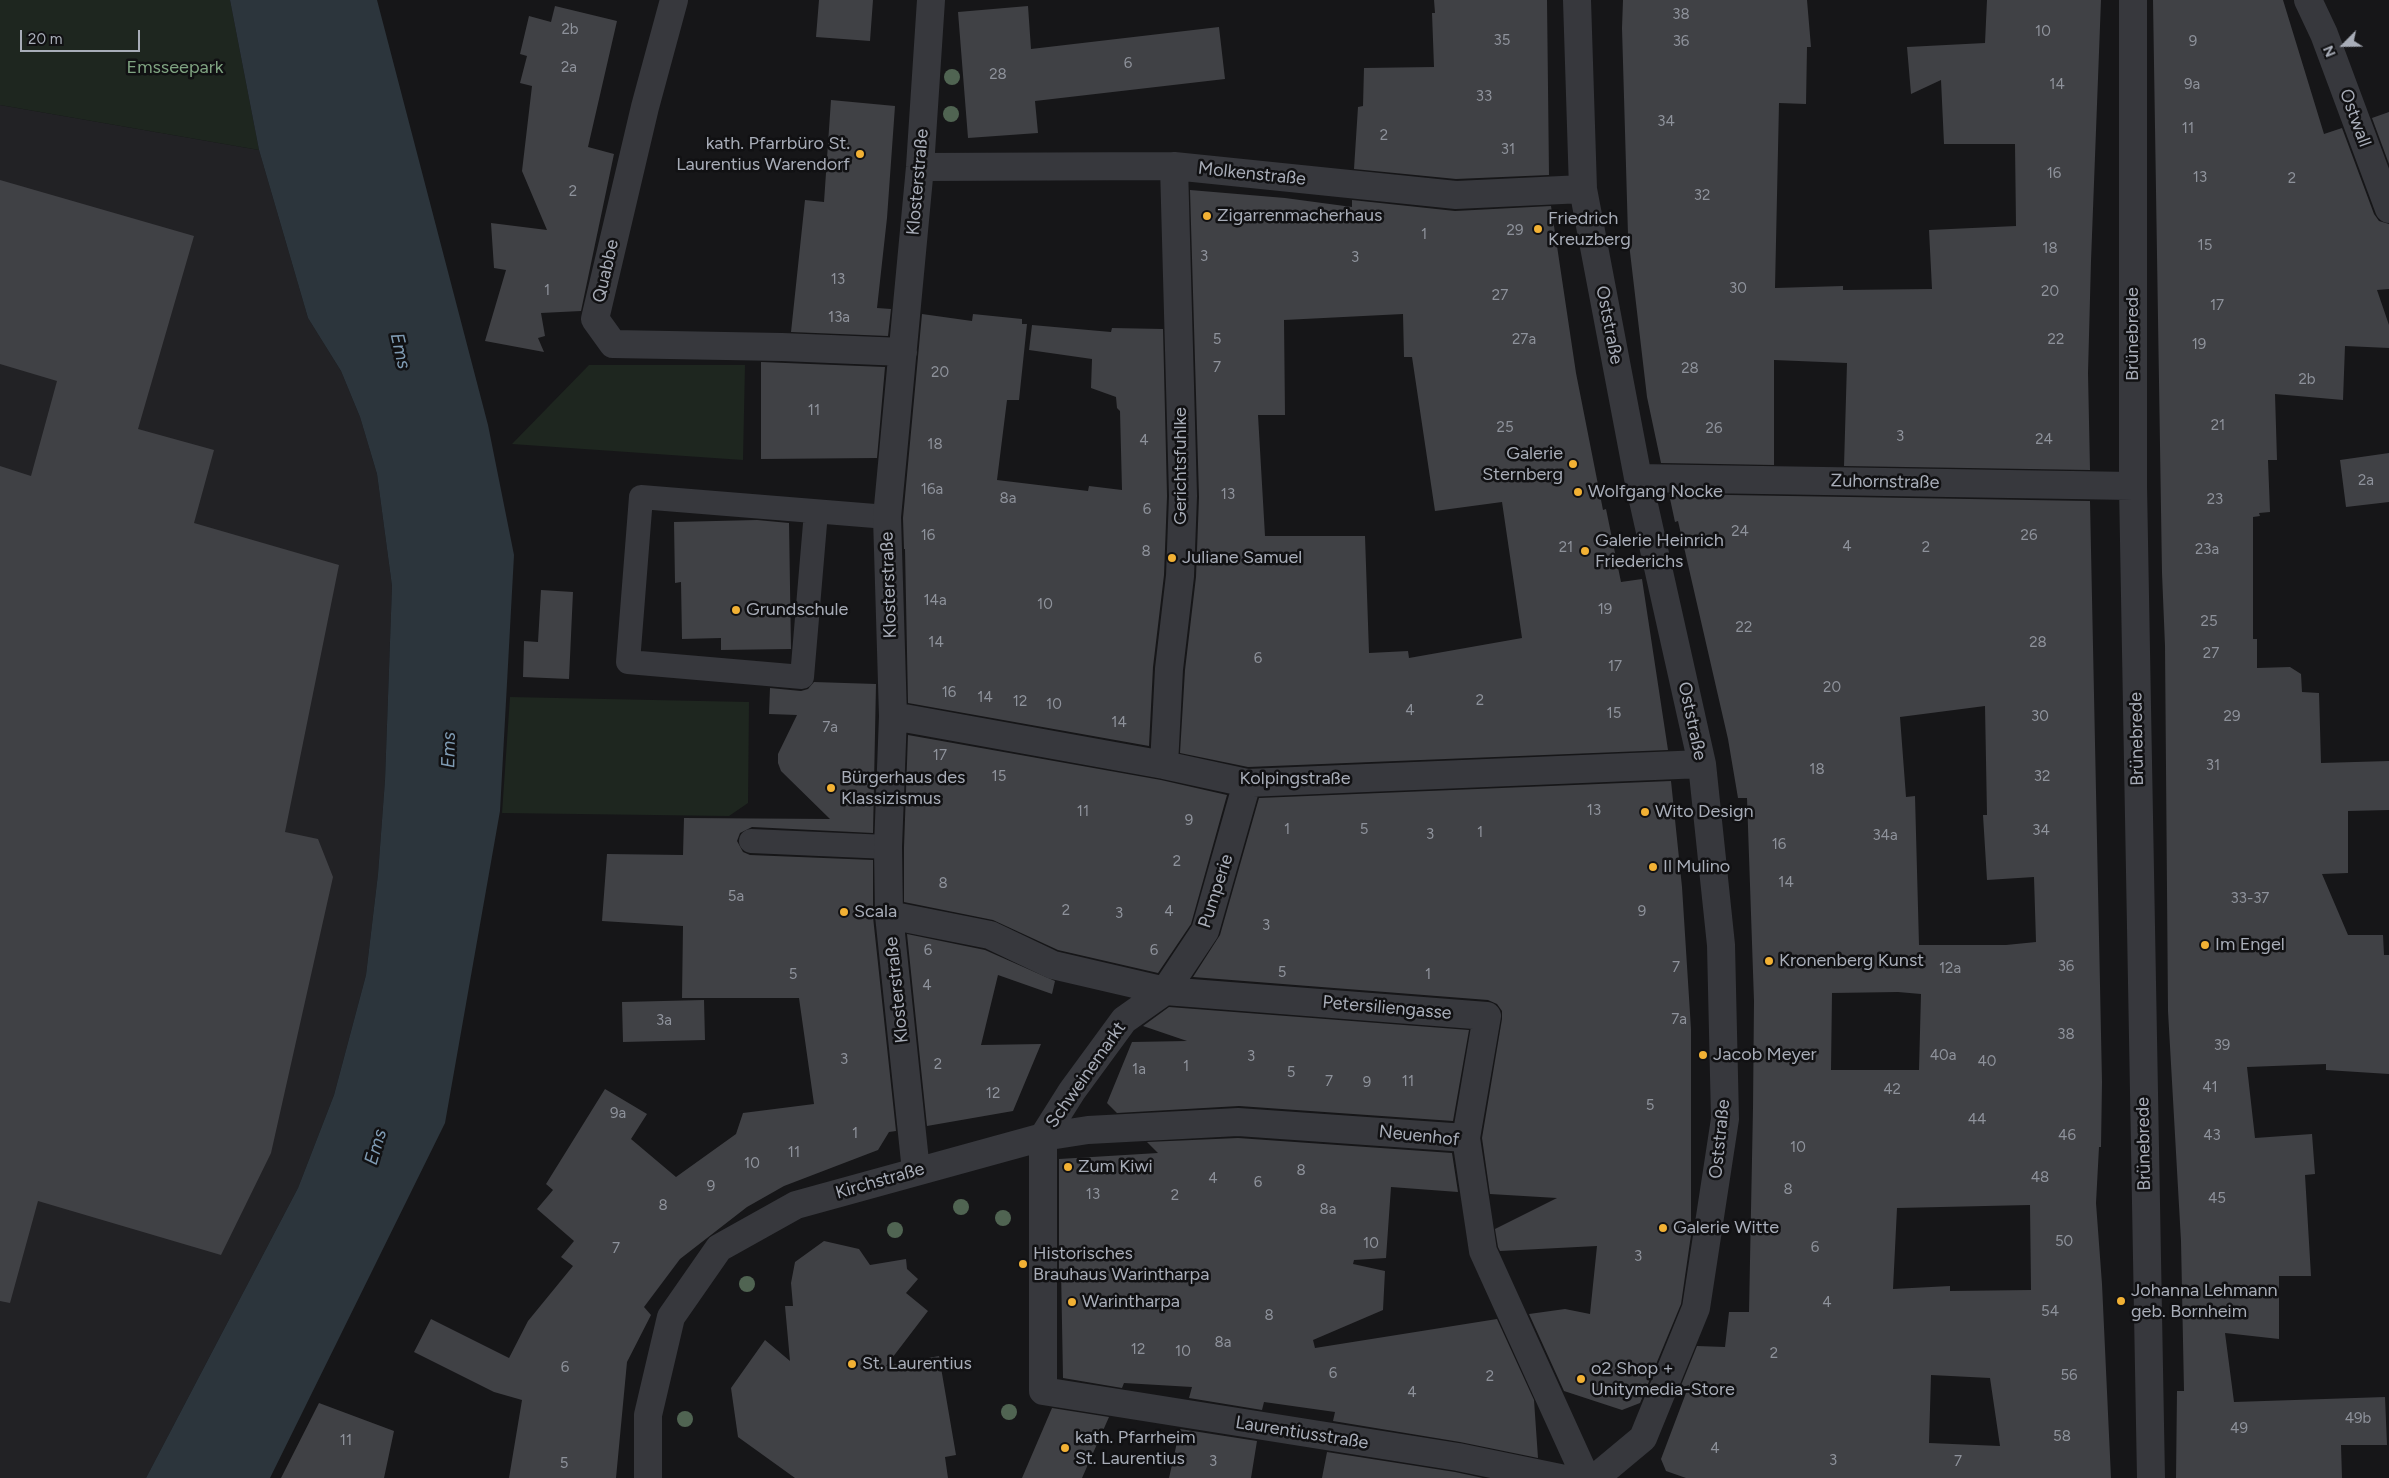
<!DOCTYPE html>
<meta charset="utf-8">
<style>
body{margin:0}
#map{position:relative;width:2389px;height:1478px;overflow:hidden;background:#161618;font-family:Figtree,sans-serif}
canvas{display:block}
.north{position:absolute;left:2319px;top:20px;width:50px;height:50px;-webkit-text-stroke:4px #111113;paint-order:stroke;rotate:247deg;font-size:14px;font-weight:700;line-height:20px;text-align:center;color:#a8adb8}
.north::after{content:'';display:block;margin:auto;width:18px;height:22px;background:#a8adb8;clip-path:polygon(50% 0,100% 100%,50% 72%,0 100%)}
.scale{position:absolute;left:20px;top:30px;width:120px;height:22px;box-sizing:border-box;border:2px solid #a8adb8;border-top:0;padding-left:6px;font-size:15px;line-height:18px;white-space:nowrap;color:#a8adb8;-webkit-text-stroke:4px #111113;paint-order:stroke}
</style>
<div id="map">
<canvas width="2389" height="1478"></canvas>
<div class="north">N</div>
<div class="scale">20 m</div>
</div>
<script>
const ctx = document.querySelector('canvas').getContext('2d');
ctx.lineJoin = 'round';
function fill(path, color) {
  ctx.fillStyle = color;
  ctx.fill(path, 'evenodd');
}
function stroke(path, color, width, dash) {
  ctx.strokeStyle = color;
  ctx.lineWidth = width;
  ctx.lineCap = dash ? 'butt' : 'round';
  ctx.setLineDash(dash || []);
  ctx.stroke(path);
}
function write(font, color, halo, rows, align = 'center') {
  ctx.font = font + ' Figtree,sans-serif';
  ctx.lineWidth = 5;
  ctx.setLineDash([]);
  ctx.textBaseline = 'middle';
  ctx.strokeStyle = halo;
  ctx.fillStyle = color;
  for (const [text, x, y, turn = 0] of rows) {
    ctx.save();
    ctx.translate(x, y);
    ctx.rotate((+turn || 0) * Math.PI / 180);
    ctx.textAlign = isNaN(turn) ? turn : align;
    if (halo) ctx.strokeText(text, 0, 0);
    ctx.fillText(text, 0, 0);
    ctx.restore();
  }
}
fill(new Path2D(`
 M0,105L259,150L308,318L341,371L360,417L377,474L392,586L385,780L378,874L366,975L334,1095L298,1188L146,1478H0Z`), '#222225');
fill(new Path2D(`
 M0,0H230L259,150L0,105Z
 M589,365H745L743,460L512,444Z
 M510,697L749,702L748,803L729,816L502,813Z`), '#1e261f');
fill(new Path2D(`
 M230,0H377L488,425L514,555L500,811L445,1123L270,1478H146L298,1188L334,1095L366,975L378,874L385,780L392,586L377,474L360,417L341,371L308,318L259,150Z`), '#2c353c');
fill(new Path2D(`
 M819,0H873L870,41L816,37Z
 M1434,0H1547L1549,175L1456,179L1354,169L1358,107L1363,106L1364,68L1434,67L1432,13H1435Z
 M1623,0H1807L1811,47H1807L1806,104L1779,103L1775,288L1843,286V290L1932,289L1929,230L2016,226L2015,144H1944L1941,80L1911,94L1907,47L1985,43L1987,0H2101L2091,261L2088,373L2090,470L1844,466L1847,363L1774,360V465L1661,463L1647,397L1628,235L1622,28Z
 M2153,0H2283L2324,134L2342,128L2374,214L2379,221L2389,224V289L2377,290L2389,325V348L2345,346L2343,400L2275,394L2277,460H2268L2270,512L2259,513L2260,516L2253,517V639H2257V668L2290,667L2301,674L2302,692L2319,693L2321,763L2389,761V810L2348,811V873L2322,874L2348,935H2383L2384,955H2389V1074L2326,1070V1064L2247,1067L2255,1138L2312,1134L2315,1174L2305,1175L2311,1276H2279V1339L2225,1333L2234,1402L2385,1397L2387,1445H2341L2342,1478H2176L2177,1391H2184L2181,1241L2168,1011L2165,646L2162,573Z
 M555,6L617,21L588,147L614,154L581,311L541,313L545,336L538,338L544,352L485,341L506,270L494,268L491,223L547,230L522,171L532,86L520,83L527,56L520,54L529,16L551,22Z
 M1028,6L1031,49L1219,27L1225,79L1035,101L1038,133L968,138L958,12Z
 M831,100L895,106L887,218L877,308L891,309L888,336L791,332L805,200L824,202Z
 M2389,112V164L2372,118Z
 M0,180L194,236L138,429L214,450L194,523L339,565L285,832L318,839L333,877L271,1153L221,1255L38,1201L10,1303L0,1301V466L31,476L57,381L0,364Z
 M1190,190L1285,198L1352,207V200L1455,211L1551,206L1576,373L1603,510L1606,509L1621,582L1642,579L1668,750L1248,767L1180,753L1185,670L1196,577L1199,497ZM1403,314L1404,357H1412L1435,511L1502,502L1522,638L1409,658L1408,651L1369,653L1365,536H1265L1258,415H1285L1284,320Z
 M922,314L972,321L973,314L1022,319V324H1027L1019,400H1007L997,480L1088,491L1089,486L1122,490L1120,411L1117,408L1116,397L1091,388L1092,359L1029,350L1032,325L1111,332L1112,328L1163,329L1167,496L1164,575L1153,667L1149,746L908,703L905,549H904L903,518Z
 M761,362L885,367L877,458L761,459Z
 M2389,453V502L2346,507L2340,460Z
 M1669,494L2090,501L2102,1082L2101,1147H2099L2096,1203L2102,1284L2111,1478H1686L1666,1471L1661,1459L1689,1385L1680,1388L1697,1346L1725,1347L1729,1312H1749L1753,1108L1754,1001L1747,798H1738L1728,739L1678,521L1675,522ZM1985,706L1987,815H1983L1987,880L2034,877L2036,942L2006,945H1919L1915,796L1906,797L1900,717ZM1898,992L1921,994L1919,1070H1831L1832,993ZM2030,1205L2031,1290L1950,1291V1286L1893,1289L1897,1208ZM1931,1375L1990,1378L2000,1446L1929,1443Z
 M757,520L789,523L791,649L721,650V638L682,639L681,582L675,583L674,522Z
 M541,590L573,592L569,679L523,677L524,641L538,642Z
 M814,682L876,684L873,833L752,827L740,833L737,841L743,852L750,855L873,860V917L896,1131L889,1132L878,1150L784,1186L747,1207L680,1259L644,1307L651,1315L627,1362L616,1478H509L522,1400L494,1392L414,1352L431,1319L509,1358L528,1321L573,1266L561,1257L574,1241L537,1209L553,1190L546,1184L605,1089L647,1114L631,1139L676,1177L736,1134L743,1113L814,1104L799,998H682L683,926L602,921L607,854L683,855L684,818L830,819L781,771L778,763V754L797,715L769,714L770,688L801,691L808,689Z
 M908,735L1161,780L1227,795L1191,924L1158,973L1058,950L993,920L904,902V847Z
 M1671,781L1682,887L1691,1029V1235L1681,1304L1640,1403L1622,1410L1564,1391L1529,1314L1565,1309L1590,1314L1597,1246L1500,1251L1498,1247L1495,1229L1557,1198L1490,1194L1482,1138L1502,1019V1011L1497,1004L1488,1000L1193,977L1220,935L1259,798Z
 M907,934L985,950L1055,981L1052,994L998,975L981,1045L1041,1044L1013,1111L927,1126Z
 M704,1000L705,1040L623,1042L622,1002Z
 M1169,1007L1469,1030L1453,1121L1239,1106L1117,1113L1107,1103L1132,1042L1187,1041L1143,1026Z
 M1238,1138L1452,1153L1458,1192L1391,1187L1386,1258L1354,1260L1353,1264L1385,1271L1383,1310L1313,1340L1315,1348L1497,1319L1534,1400L1538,1458L1460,1442L1333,1421L1335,1412L1264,1402L1262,1410L1189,1398L1192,1387L1124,1383L1122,1388L1063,1378L1061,1269L1059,1270V1159L1158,1153L1147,1142Z
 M824,1241L859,1249L870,1265L906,1259L907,1269L918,1279L906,1293L928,1311L886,1366L939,1356L956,1455L945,1457L948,1478H795L738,1437L731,1388L765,1340L790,1361L785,1306H793L791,1283L795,1262Z
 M319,1403L394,1431L384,1478H281Z
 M1052,1408L1109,1417L1082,1478H1022Z
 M1180,1429L1257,1441L1251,1478H1169Z
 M1327,1452L1455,1472L1483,1478H1322Z`), '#404145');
stroke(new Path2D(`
 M816,512L802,677L628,662L641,497L887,517
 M751,841L888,847`), '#37383d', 24);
stroke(new Path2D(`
 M674,0L645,107L595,319L613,344L782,347L903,352
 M1577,0L1583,189L1638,478L1702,764L1721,945L1725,1119L1696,1308L1643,1438L1595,1478
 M2133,0V486L2151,1478
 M2308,0L2324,34L2389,209
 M920,167L1174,166L1456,195L1583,189
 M1638,478L2133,486
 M893,716L1164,765L1247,783L1702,764
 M1164,765L1169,669L1180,576L1183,496L1174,166
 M1247,783L1205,931L1165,991L1487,1016L1466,1138
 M889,915L990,935L1053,965L1165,991L1124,1020L1072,1091L1043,1137
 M1043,1137V1391L1458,1457L1560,1478
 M916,1171L889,915L888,847L893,716L887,517L920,167L931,0
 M648,1478V1415L671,1317L719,1248L796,1205L1043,1137L1088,1130L1238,1122L1466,1138L1483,1251L1586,1478`), '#37383d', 28);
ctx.fillStyle = '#506452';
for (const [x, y] of [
 [952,77],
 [951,114],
 [961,1207],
 [1003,1218],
 [895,1230],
 [747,1284],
 [1009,1412],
 [685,1419]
]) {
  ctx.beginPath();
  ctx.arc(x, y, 8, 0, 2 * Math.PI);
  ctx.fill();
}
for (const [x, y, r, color] of [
 [860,154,5,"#f2b134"],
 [1207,216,5,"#f2b134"],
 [1538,229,5,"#f2b134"],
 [1573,464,5,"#f2b134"],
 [1578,492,5,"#f2b134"],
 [1585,551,5,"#f2b134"],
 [1172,558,5,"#f2b134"],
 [736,610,5,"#f2b134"],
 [831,788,5,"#f2b134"],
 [1645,812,5,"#f2b134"],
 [1653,867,5,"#f2b134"],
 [844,912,5,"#f2b134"],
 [2205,945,5,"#f2b134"],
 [1769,961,5,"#f2b134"],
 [1703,1055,5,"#f2b134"],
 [1068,1167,5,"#f2b134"],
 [1663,1228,5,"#f2b134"],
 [1023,1264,5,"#f2b134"],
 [2121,1301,5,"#f2b134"],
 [1072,1302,5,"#f2b134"],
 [852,1364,5,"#f2b134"],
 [1581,1379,5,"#f2b134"],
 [1065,1448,5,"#f2b134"]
]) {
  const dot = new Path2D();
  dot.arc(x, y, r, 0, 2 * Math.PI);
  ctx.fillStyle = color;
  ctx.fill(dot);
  stroke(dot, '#111113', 2);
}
write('15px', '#8e929b', null, [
 ["38",1681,15],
 ["2b",570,30],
 ["10",2043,32],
 ["35",1502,41],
 ["36",1681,42],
 ["9",2193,42],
 ["6",1128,64],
 ["2a",569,68],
 ["28",998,75],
 ["14",2057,85],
 ["9a",2192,85],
 ["33",1484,97],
 ["34",1666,122],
 ["11",2188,129],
 ["2",1384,136],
 ["31",1508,150],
 ["16",2054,174],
 ["13",2200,178],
 ["2",2292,179],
 ["2",573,192],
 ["32",1702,196],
 ["29",1515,231],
 ["1",1424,235],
 ["15",2205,246],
 ["18",2050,249],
 ["3",1204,257],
 ["3",1355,258],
 ["13",838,280],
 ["30",1738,289],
 ["1",547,291],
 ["20",2050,292],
 ["27",1500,296],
 ["17",2217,306],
 ["13a",839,318],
 ["5",1217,340],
 ["27a",1524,340],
 ["22",2056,340],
 ["19",2199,345],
 ["7",1217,368],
 ["28",1690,369],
 ["20",940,373],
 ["2b",2307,380],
 ["11",814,411],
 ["21",2218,426],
 ["25",1505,428],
 ["26",1714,429],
 ["3",1900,437],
 ["24",2044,440],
 ["4",1144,441],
 ["18",935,445],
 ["2a",2366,481],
 ["16a",932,490],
 ["13",1228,495],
 ["8a",1008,499],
 ["23",2215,500],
 ["6",1147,510],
 ["24",1740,532],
 ["16",928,536],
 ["26",2029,536],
 ["4",1847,547],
 ["21",1566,548],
 ["2",1926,548],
 ["23a",2207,550],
 ["8",1146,552],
 ["14a",935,601],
 ["10",1045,605],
 ["19",1605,610],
 ["25",2209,622],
 ["22",1744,628],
 ["14",936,643],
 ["28",2038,643],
 ["27",2211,654],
 ["6",1258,659],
 ["17",1615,667],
 ["20",1832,688],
 ["16",949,693],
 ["14",985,698],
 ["2",1480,701],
 ["12",1020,702],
 ["10",1054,705],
 ["4",1410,711],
 ["15",1614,714],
 ["30",2040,717],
 ["29",2232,717],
 ["14",1119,723],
 ["7a",830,728],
 ["17",940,756],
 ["31",2213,766],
 ["18",1817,770],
 ["15",999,777],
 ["32",2042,777],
 ["13",1594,811],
 ["11",1083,812],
 ["9",1189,821],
 ["1",1287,830],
 ["5",1364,830],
 ["34",2041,831],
 ["1",1480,833],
 ["3",1430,835],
 ["34a",1885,836],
 ["16",1779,845],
 ["2",1177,862],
 ["14",1786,883],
 ["8",943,884],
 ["5a",736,897],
 ["33-37",2250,899],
 ["2",1066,911],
 ["4",1169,912],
 ["9",1642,912],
 ["3",1119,914],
 ["3",1266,926],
 ["6",928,951],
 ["6",1154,951],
 ["36",2066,967],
 ["7",1676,968],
 ["12a",1950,969],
 ["5",1282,973],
 ["5",793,975],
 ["1",1428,975],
 ["4",927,986],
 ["7a",1679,1020],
 ["3a",664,1021],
 ["38",2066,1035],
 ["39",2222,1046],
 ["40a",1943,1056],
 ["3",1251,1057],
 ["3",844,1060],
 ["40",1987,1062],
 ["2",938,1065],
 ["1",1186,1067],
 ["1a",1139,1070],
 ["5",1291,1073],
 ["7",1329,1082],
 ["11",1408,1082],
 ["9",1367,1083],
 ["41",2210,1088],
 ["42",1892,1090],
 ["12",993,1094],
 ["5",1650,1106],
 ["9a",618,1114],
 ["44",1977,1120],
 ["1",855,1134],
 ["46",2067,1136],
 ["43",2212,1136],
 ["10",1798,1148],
 ["11",794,1153],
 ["10",752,1164],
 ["8",1301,1171],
 ["48",2040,1178],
 ["4",1213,1179],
 ["6",1258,1183],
 ["9",711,1187],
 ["8",1788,1190],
 ["13",1093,1195],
 ["2",1175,1196],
 ["45",2217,1199],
 ["8",663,1206],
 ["8a",1328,1210],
 ["50",2064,1242],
 ["10",1371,1244],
 ["6",1815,1248],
 ["7",616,1249],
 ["3",1638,1257],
 ["4",1827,1303],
 ["54",2050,1312],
 ["8",1269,1316],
 ["8a",1223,1343],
 ["12",1138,1350],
 ["10",1183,1352],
 ["2",1774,1354],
 ["6",565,1368],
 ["6",1333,1374],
 ["56",2069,1376],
 ["2",1490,1377],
 ["4",1412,1393],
 ["49b",2358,1419],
 ["49",2239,1429],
 ["58",2062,1437],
 ["11",346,1441],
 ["4",1715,1449],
 ["3",1833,1461],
 ["3",1213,1462],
 ["7",1958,1462],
 ["5",564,1464]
]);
write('18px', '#7fa381', '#111113', [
 ["Emsseepark",175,68]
]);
write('18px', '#a8adb8', '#111113', [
 ["Ostwall",2355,118,70],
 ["Molkenstraße",1252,174,6],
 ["Klosterstraße",918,182,-85],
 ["Quabbe",606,271,-77],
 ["Oststraße",1609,325,79],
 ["Brünebrede",2133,334,-90],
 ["Gerichtsfuhlke",1181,466,-90],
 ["Zuhornstraße",1885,482,1],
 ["Klosterstraße",889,585,-92],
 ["Oststraße",1692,721,78],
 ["Brünebrede",2137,739,-91],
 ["Kolpingstraße",1295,779],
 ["Pumperie",1216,891,-72],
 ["Klosterstraße",897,990,-96],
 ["Petersiliengasse",1387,1008,5],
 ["Schweinemarkt",1086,1075,-55],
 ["Neuenhof",1419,1136,6],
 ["Oststraße",1720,1139,-84],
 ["Brünebrede",2144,1144,-91],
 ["Kirchstraße",880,1181,-16],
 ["Laurentiusstraße",1302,1433,9]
]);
write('18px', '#a8adb8', '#111113', [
 ["kath. Pfarrbüro St.",850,144,"right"],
 ["Laurentius Warendorf",850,165,"right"],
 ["Zigarrenmacherhaus",1217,216],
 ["Friedrich",1548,219],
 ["Kreuzberg",1548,240],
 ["Galerie",1563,454,"right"],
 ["Sternberg",1563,475,"right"],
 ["Wolfgang Nocke",1588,492],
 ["Galerie Heinrich",1595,541],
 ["Friederichs",1595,562],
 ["Juliane Samuel",1182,558],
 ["Grundschule",746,610],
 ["Bürgerhaus des",841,778],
 ["Klassizismus",841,799],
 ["Wito Design",1655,812],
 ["Il Mulino",1663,867],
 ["Scala",854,912],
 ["Im Engel",2215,945],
 ["Kronenberg Kunst",1779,961],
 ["Jacob Meyer",1713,1055],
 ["Zum Kiwi",1078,1167],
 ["Galerie Witte",1673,1228],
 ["Historisches",1033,1254],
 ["Brauhaus Warintharpa",1033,1275],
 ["Johanna Lehmann",2131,1291],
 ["geb. Bornheim",2131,1312],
 ["Warintharpa",1082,1302],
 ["St. Laurentius",862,1364],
 ["o2 Shop +",1591,1369],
 ["Unitymedia-Store",1591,1390],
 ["kath. Pfarrheim",1075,1438],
 ["St. Laurentius",1075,1459]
], 'left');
write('italic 19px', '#7f9bb3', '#111113', [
 ["Ems",400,351,77],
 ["Ems",449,750,-89],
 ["Ems",376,1147,-74]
]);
</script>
